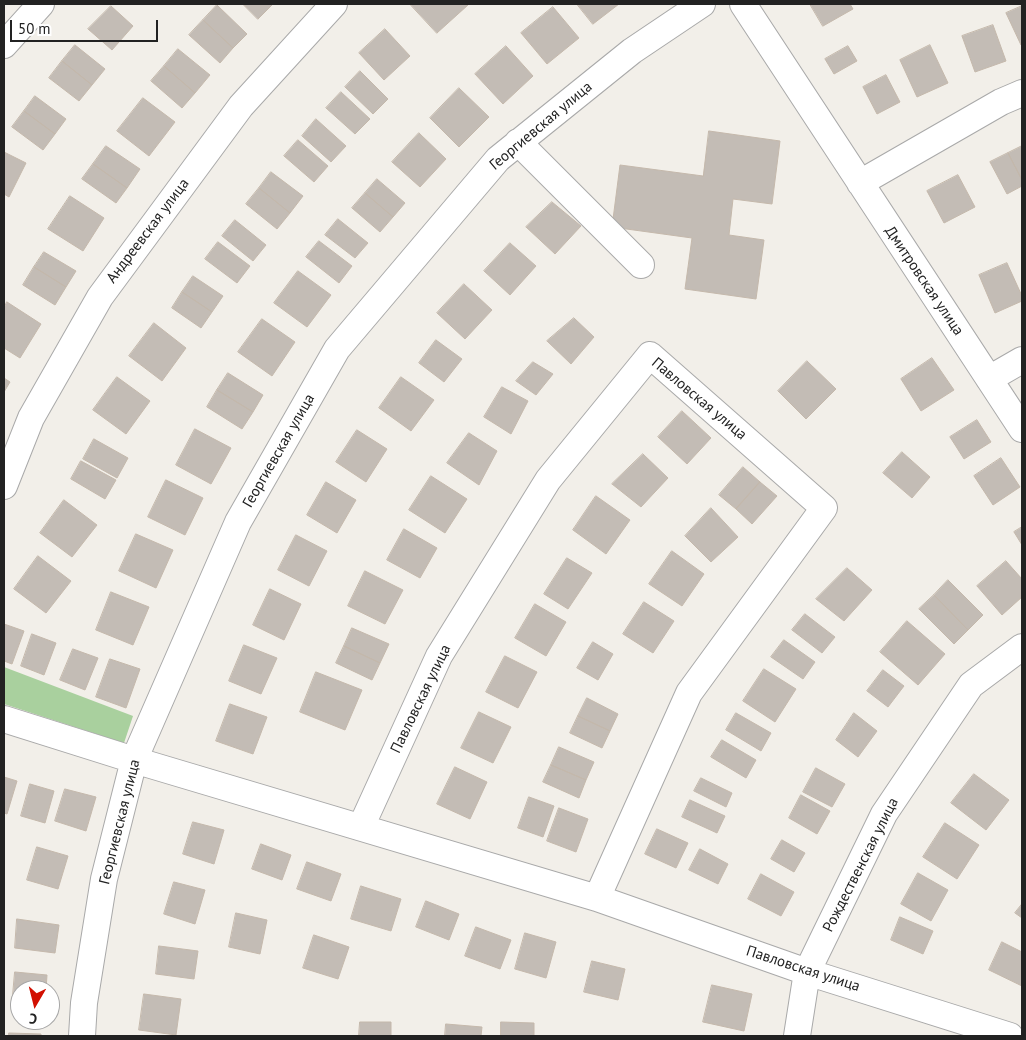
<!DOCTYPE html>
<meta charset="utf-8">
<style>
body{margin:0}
#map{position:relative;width:1026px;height:1040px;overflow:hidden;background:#f2efe9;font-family:"PT Sans",sans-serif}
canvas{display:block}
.frame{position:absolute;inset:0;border:5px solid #222;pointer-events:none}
.north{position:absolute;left:10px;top:980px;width:50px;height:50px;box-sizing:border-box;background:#fff;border:1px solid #a7a7a7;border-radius:50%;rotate:188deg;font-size:14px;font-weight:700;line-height:20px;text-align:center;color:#222}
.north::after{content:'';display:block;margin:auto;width:18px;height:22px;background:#d21002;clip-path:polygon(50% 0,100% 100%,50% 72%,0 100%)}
.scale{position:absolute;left:10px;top:20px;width:148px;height:22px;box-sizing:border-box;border:2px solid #222;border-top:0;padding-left:6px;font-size:15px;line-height:18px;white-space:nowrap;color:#222;-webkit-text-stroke:4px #fff;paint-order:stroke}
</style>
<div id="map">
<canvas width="1026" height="1040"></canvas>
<div class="frame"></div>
<div class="north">С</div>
<div class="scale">50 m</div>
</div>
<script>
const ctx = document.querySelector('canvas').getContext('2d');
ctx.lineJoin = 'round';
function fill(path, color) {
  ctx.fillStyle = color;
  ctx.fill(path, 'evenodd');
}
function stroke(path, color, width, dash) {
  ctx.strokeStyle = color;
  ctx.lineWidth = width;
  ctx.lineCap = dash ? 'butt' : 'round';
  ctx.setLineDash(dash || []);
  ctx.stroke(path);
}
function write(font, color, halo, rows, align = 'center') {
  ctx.font = font + ' "PT Sans",sans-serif';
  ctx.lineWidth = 4;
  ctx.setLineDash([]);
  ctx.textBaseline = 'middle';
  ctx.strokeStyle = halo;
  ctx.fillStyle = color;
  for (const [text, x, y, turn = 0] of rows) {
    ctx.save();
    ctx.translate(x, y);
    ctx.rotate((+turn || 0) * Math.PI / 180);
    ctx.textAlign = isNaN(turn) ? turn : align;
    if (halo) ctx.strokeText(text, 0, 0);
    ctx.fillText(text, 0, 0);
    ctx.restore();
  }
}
fill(new Path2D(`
 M4,667L133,716L124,743L4,704Z`), '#a9d09e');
const building = new Path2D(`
 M243,4H273L258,19Z
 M410,4H467L468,5L437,33Z
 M577,4H619L593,24Z
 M810,4H850L853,9L823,26Z
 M217,5L247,34L233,48L203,20Z
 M111,6L133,26L112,50L88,29Z
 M1022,6V44L1021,45L1006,13Z
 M553,7L579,38L547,64L521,33Z
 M203,20L233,48L220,63L189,35Z
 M993,25L1006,61L975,72L962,36Z
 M385,29L410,56L384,80L359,53Z
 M75,45L105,69L92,85L62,61Z
 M930,45L948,83L917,97L900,60Z
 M506,46L533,76L503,104L475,74Z
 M848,46L857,61L834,74L825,59Z
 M178,49L210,75L195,93L164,66Z
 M62,61L92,85L79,101L49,78Z
 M164,66L195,93L182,108L151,81Z
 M360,71L388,99L373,114L345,87Z
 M886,75L900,102L877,114L863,87Z
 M459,88L489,117L459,147L430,118Z
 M341,92L370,119L355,134L326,108Z
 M35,96L66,119L55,134L24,111Z
 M143,98L175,122L149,156L117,131Z
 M24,111L55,134L43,150L12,127Z
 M316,119L346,146L331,162L302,136Z
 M709,131L780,141L772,204L733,199L729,235L764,240L756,299L685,289L692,238L612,227L620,165L703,176Z
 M419,133L446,159L420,187L392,162Z
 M298,140L328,166L314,182L284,156Z
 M106,146L140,169L127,188L93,164Z
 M1022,146V180L1008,153Z
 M4,152L26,163L9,197L4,194Z
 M1008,153L1022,180V186L1007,194L990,162Z
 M93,164L127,188L116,203L82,179Z
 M271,172L303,196L290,213L259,188Z
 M958,175L975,207L944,223L927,191Z
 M377,179L405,203L393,217L365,193Z
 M259,188L290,213L277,229L246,204Z
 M365,193L393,217L380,232L352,208Z
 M70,196L104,218L83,251L48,229Z
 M552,202L581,226L555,254L526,227Z
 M338,219L368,243L355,258L325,235Z
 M235,220L266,245L253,261L222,236Z
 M319,241L352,266L339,283L306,257Z
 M218,242L250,266L237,283L205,259Z
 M510,243L536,266L510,295L484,271Z
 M44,252L76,271L66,287L34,267Z
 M1007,263L1022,296V301L995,313L979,275Z
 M34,267L66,287L55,305L23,285Z
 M298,271L331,295L307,327L274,303Z
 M193,276L223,296L212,312L182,292Z
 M464,284L492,310L465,339L437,313Z
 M182,292L212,312L201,328L172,308Z
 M7,302L41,324L20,358L4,348V308Z
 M574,318L594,337L571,364L547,341Z
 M262,319L295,342L272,376L238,352Z
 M154,323L186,348L162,381L129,356Z
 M436,340L462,359L444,382L419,363Z
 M932,358L954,390L921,411L901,379Z
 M807,361L836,389L806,419L778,391Z
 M533,362L553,374L536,395L516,381Z
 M228,373L263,395L253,412L217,390Z
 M117,377L150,401L126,434L93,410Z
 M401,377L434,400L411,431L379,408Z
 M4,378L10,382L4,392Z
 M502,387L528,401L511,434L484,417Z
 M217,390L253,412L242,429L207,407Z
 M682,411L711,438L687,464L658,437Z
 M977,420L991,442L964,459L950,437Z
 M195,429L231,448L211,484L176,465Z
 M357,430L387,449L366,482L336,462Z
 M469,433L497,451L479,485L447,463Z
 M94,439L128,458L117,478L83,459Z
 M902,452L930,477L912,498L883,473Z
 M643,454L668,478L641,507L612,484Z
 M1001,458L1020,487L993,505L974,476Z
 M81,461L116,480L105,499L71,479Z
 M743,467L760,482L736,509L719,495Z
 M431,476L467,499L445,533L409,510Z
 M166,480L203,498L185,535L148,517Z
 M326,482L356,500L337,533L307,515Z
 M760,482L777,496L752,524L736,509Z
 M596,496L630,520L606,554L573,530Z
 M64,500L97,525L72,557L40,533Z
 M711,508L738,537L711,562L685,536Z
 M1022,527V545L1014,532Z
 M404,529L437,548L420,578L387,560Z
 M136,534L173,550L156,588L119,571Z
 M296,535L327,551L309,586L278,570Z
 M672,551L704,574L682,606L649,584Z
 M38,556L71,581L46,613L14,589Z
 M567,558L592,573L568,609L544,594Z
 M1006,561L1022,579V597L1002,615L977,586Z
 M847,568L872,590L844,621L816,599Z
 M365,571L403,590L385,624L348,606Z
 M948,580L983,615L968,630L934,595Z
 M270,589L301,604L284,640L253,625Z
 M111,592L149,607L133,645L96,630Z
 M934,595L968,630L954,644L919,609Z
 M644,602L674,621L653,653L623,634Z
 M535,604L566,622L546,656L515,638Z
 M805,614L835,637L822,653L792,630Z
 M907,621L945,654L918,685L880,652Z
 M4,624L24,631L12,664L4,661Z
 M352,628L389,644L380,663L344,646Z
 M32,634L56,643L44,675L21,666Z
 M784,640L815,662L803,679L771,657Z
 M593,642L613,654L598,680L577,668Z
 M244,645L277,658L261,694L229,681Z
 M344,646L380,663L372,680L336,663Z
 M73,649L98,658L85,690L60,680Z
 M505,656L537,672L518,708L486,692Z
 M110,659L140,669L126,708L96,697Z
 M764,669L796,689L775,722L743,701Z
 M883,670L904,686L888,707L867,691Z
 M316,672L362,690L345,730L300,712Z
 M587,698L618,714L610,731L578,716Z
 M230,704L267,717L253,754L216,741Z
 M479,712L511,727L493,763L461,748Z
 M736,713L771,733L761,751L726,730Z
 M854,713L877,731L858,757L836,740Z
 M578,716L610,731L602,748L570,733Z
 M722,740L756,760L746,778L711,757Z
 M559,747L594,762L586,780L551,765Z
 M551,765L586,780L579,798L543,782Z
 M455,767L487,782L470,819L437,804Z
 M816,768L845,784L832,807L803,792Z
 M974,774L1009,800L986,830L951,803Z
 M4,777L17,781L7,814L4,813Z
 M701,778L732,793L726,807L694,791Z
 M30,784L54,791L45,823L21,816Z
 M65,789L96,797L86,831L55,821Z
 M801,795L830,811L817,834L789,818Z
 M529,797L554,806L543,837L518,828Z
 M690,800L725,816L717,833L682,817Z
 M559,808L588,819L576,852L547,841Z
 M193,822L224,830L214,864L183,854Z
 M945,823L979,845L957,879L923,857Z
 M657,829L688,843L676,868L645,854Z
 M782,840L805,853L794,872L771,859Z
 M261,844L291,855L282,880L252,869Z
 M37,847L68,856L58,889L27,880Z
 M700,849L728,864L718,884L689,870Z
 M307,862L341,874L331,901L297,889Z
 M918,873L948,890L931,921L901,904Z
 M761,874L794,892L781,916L748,899Z
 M174,882L205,890L195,924L164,914Z
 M361,886L401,899L391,931L351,919Z
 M426,901L459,914L449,940L416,927Z
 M1022,904V918L1015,913Z
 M236,913L267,920L260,954L229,947Z
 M900,917L933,931L923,954L891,940Z
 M17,919L59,925L55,953L15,948Z
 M476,927L511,940L500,969L465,956Z
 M525,933L556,942L546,978L515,969Z
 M314,935L349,947L338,979L303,968Z
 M1002,942L1022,952V986L989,970Z
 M159,946L198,951L194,979L156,974Z
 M592,961L625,969L618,1000L584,992Z
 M15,972L47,975L46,990H20V1007L12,1006Z
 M712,985L752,994L744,1031L703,1022Z
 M144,994L181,999L176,1035L139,1030Z
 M360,1022H391V1036H359Z
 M501,1022L534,1023V1036H501Z
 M446,1024L482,1027L481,1036H445Z
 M9,1033L41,1034V1036H9Z`);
fill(building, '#c3bcb5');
stroke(building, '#c4b8ab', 1);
const minor = new Path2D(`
 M743,4L1022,429
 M4,45L41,4
 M518,142L641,265
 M860,183L1001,102L1022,93
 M989,379L1022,360
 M4,486L31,418L100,297L241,106L334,4
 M4,719L134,760L597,898L807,972L1010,1036
 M361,827L439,656L548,480L650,355L824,508L689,693L597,898
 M82,1036L84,1003L104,879L134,760L238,522L337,349L498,159L632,51L702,4
 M797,1036L807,972L884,814L971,685L1022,647`);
stroke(minor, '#a9a9a9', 28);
stroke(minor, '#fff', 26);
write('15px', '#222', '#fff', [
 ["Георгиевская улица",541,126,-40],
 ["Андреевская улица",148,231,-53],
 ["Дмитровская улица",924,281,56],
 ["Павловская улица",699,399,40],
 ["Георгиевская улица",279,451,-60],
 ["Павловская улица",421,699,-64],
 ["Георгиевская улица",120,822,-76],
 ["Рождественская улица",861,865,-63],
 ["Павловская улица",803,969,18]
]);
</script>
